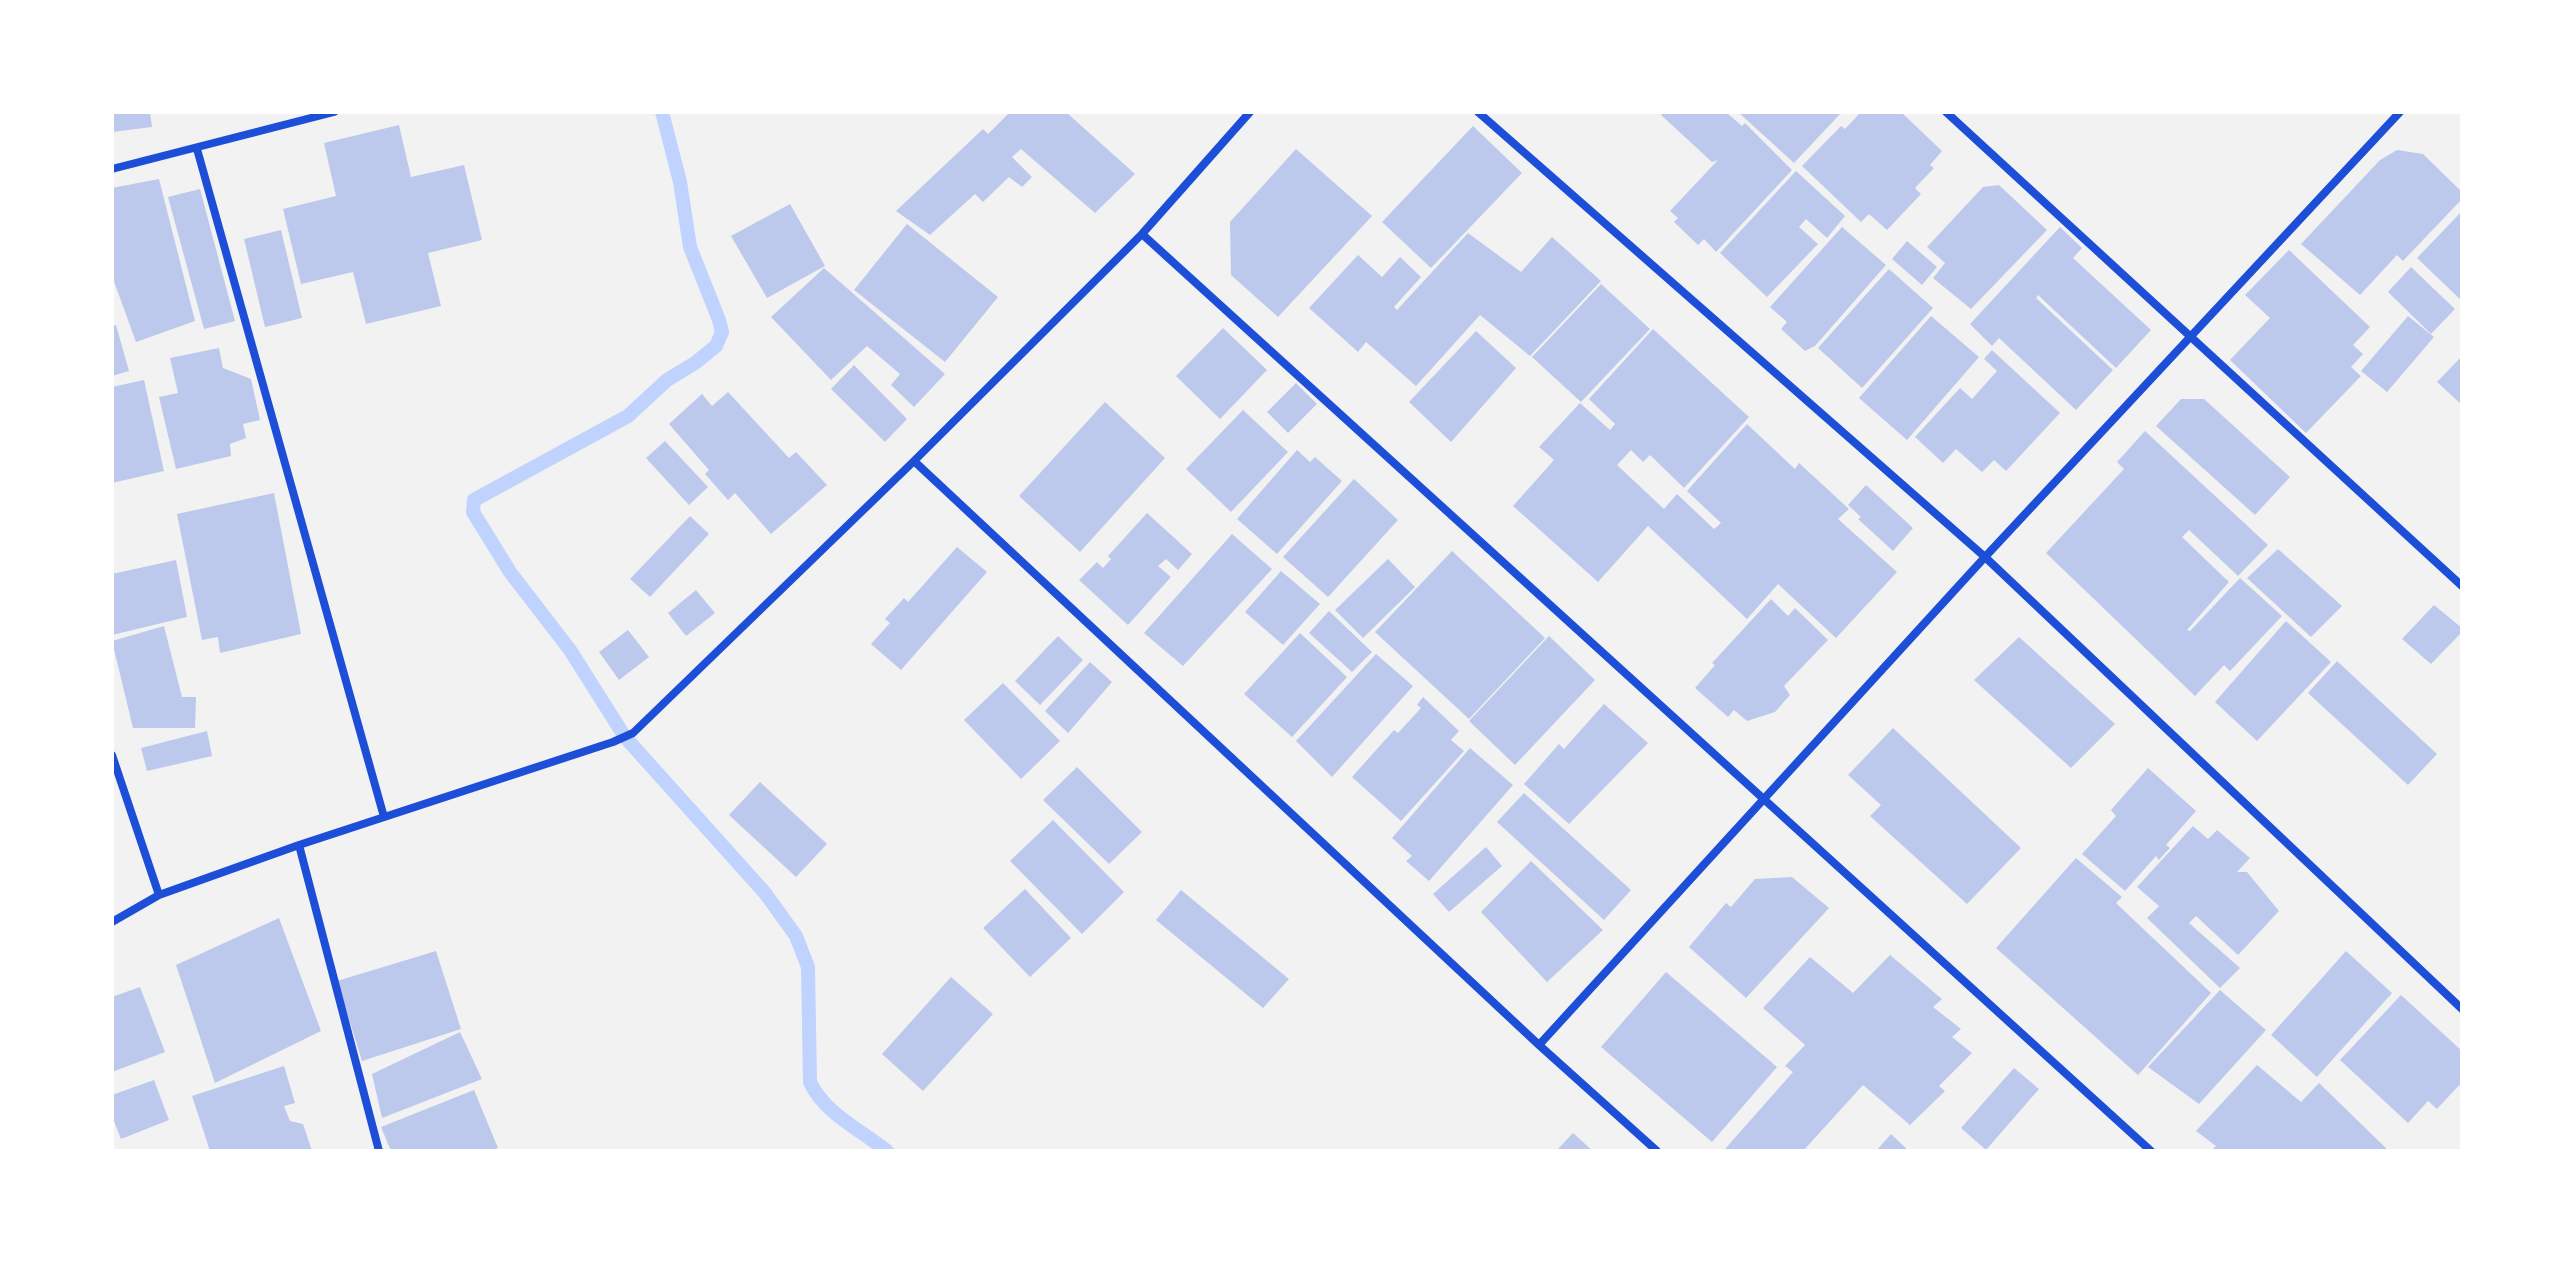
<!DOCTYPE html>
<style>
body{margin:0}
#map{position:relative;width:2574px;height:1263px;overflow:hidden;background:#f2f2f2;font-family:"Fira Sans Condensed",sans-serif}
canvas{display:block}
.frame{position:absolute;inset:0;border:114px solid #fff;pointer-events:none}
</style>
<div id="map">
<canvas width="2574" height="1263"></canvas>
<div class="frame"></div>
</div>
<script>
const ctx = document.querySelector('canvas').getContext('2d');
ctx.lineJoin = 'round';
function stroke(path, color, width, dash) {
  ctx.strokeStyle = color;
  ctx.lineWidth = width;
  ctx.lineCap = dash ? 'butt' : 'round';
  ctx.setLineDash(dash || []);
  ctx.stroke(path);
}
function fill(path, color) {
  ctx.fillStyle = color;
  ctx.fill(path, 'evenodd');
}
stroke(new Path2D(`
 M662,112L680,182L690,247L719,320L722,332L716,346L695,363L667,380L628,416L474,500L473,512L510,572L570,650L625,737L765,893L796,936L808,967L810,1082C824,1113 861,1130 887,1151`), '#bfd3fe', 14);
fill(new Path2D(`
 M112,112H150L152,127L112,132Z
 M1010,112H1066L1135,174L1095,213L1021,149L1012,157L1032,177L1022,187L1009,177L983,202L975,194L930,235L896,211L983,129L988,134Z
 M1663,112H1726L1742,126L1745,123L1792,170L1716,252L1704,239L1698,245L1674,222L1678,218L1670,211L1718,160L1712,162L1661,115Z
 M1738,112H1842L1794,163Z
 M1861,112H1901L1942,151L1930,165L1934,168L1915,188L1921,194L1887,230L1869,214L1861,222L1802,166L1841,126L1845,129Z
 M399,125L411,177L464,165L482,240L428,253L441,306L366,324L353,272L301,284L283,209L336,196L324,143Z
 M1473,126L1522,173L1431,268L1382,222Z
 M1296,149L1372,216L1278,317L1231,275L1230,222Z
 M2397,150L2423,154L2462,192V199L2403,261L2397,255L2360,295L2301,244L2380,160Z
 M1796,171L1845,216L1827,238L1806,219L1799,227L1818,244L1767,297L1720,253Z
 M159,179L195,321L136,342L112,276V188Z
 M1999,185L2047,230L1971,309L1933,278L1945,263L1927,247L1983,187Z
 M200,189L235,321L204,329L168,197Z
 M790,204L825,266L767,298L731,236Z
 M2462,211V301L2417,258Z
 M907,224L998,297L945,362L854,290Z
 M1842,227L1886,265L1815,346L1805,351L1781,329L1787,322L1770,307Z
 M2060,227L2082,248L2073,258L2151,330L2116,368L2038,295L2036,298L2113,370L2076,410L1999,338L1992,346L1970,324Z
 M281,230L302,318L265,327L244,239Z
 M1468,233L1521,272L1552,237L1601,281L1530,356L1480,315L1416,386L1366,342L1358,352L1309,308L1358,255L1382,277L1400,257L1421,277L1394,307L1397,310Z
 M1907,241L1937,267L1922,285L1892,259Z
 M2289,250L2370,327L2353,345L2363,354L2351,367L2361,376L2306,433L2230,360L2270,318L2245,295Z
 M2411,267L2455,309L2431,334L2388,292Z
 M824,268L945,374L914,407L891,385L900,374L867,346L831,380L771,317Z
 M1889,269L1933,308L1862,388L1818,348Z
 M1601,284L1650,329L1581,402L1532,357Z
 M1931,316L1979,357L1907,440L1859,398Z
 M2408,316L2434,337L2387,392L2361,371Z
 M116,325L129,371L112,376V326Z
 M1223,328L1267,370L1220,419L1176,376Z
 M1653,329L1749,417L1684,488L1650,455L1643,462L1631,450L1617,465L1664,509L1677,494L1714,529L1721,523L1687,491L1747,424L1795,469L1799,463L1849,509L1838,519L1897,572L1836,638L1778,584L1747,619L1648,526L1598,582L1513,506L1554,460L1539,447L1580,403L1610,430L1615,424L1589,399Z
 M1476,331L1516,368L1451,442L1409,402Z
 M219,348L223,368L251,379L260,420L243,424L246,438L230,444L231,456L176,469L159,397L178,393L170,358Z
 M1992,350L2060,413L2006,471L1994,460L1982,472L1956,449L1943,463L1915,437L1960,388L1972,399L1997,371L1984,359Z
 M2462,356V405L2437,382Z
 M854,365L907,419L885,442L831,389Z
 M144,380L164,471L112,483V387Z
 M1296,383L1317,404L1288,433L1267,412Z
 M728,392L789,458L796,452L827,485L771,534L735,493L728,500L705,474L709,470L669,424L702,394L712,406Z
 M2181,399H2204L2290,477L2255,515L2156,426Z
 M1105,402L1165,458L1080,552L1019,496Z
 M1243,410L1288,452L1231,512L1186,469Z
 M2145,431L2268,545L2238,576L2189,530L2182,537L2229,582L2187,630L2190,631L2240,578L2282,616L2230,671L2224,665L2195,696L2046,553L2124,469L2117,462Z
 M665,441L708,487L689,505L646,458Z
 M1297,450L1310,462L1315,457L1342,481L1277,554L1237,519Z
 M1354,479L1398,520L1328,597L1283,557Z
 M1866,485L1913,528L1893,551L1858,519L1861,517L1848,505Z
 M274,493L301,634L220,653L218,637L202,640L177,514Z
 M1147,513L1192,554L1178,570L1166,559L1158,566L1171,577L1128,625L1079,580L1097,562L1103,568L1111,559L1108,556Z
 M690,516L709,534L650,597L630,579Z
 M1232,534L1272,569L1183,666L1144,633Z
 M957,547L987,572L901,670L871,644L890,623L885,619L904,598L908,602Z
 M2278,549L2342,606L2311,637L2247,578Z
 M1452,551L1545,638L1469,719L1375,632Z
 M1388,559L1415,587L1363,638L1335,610Z
 M176,560L187,617L112,635V574Z
 M1281,571L1320,604L1283,645L1245,612Z
 M696,590L715,613L686,636L668,613Z
 M1771,599L1788,616L1795,608L1828,640L1784,686L1790,695L1775,712L1747,721L1734,710L1728,717L1695,688L1715,665L1712,663Z
 M2434,605L2462,628V632L2431,664L2402,639Z
 M1329,611L1372,652L1352,672L1309,633Z
 M2286,621L2331,662L2257,741L2215,702Z
 M164,626L182,697H196L195,728H133L112,641Z
 M628,630L649,657L619,680L599,652Z
 M1300,633L1347,677L1292,737L1244,694Z
 M1058,636L1083,660L1040,705L1015,681Z
 M1549,636L1595,680L1515,765L1469,721Z
 M2019,637L2115,724L2071,768L1974,680Z
 M1376,654L1413,686L1332,777L1296,741Z
 M2337,661L2437,754L2408,785L2308,693Z
 M1090,662L1112,682L1068,733L1045,711Z
 M1003,683L1060,741L1021,779L964,720Z
 M1423,697L1459,731L1451,740L1464,751L1401,821L1352,777L1394,730L1398,733L1421,708L1417,705Z
 M1604,704L1648,743L1569,824L1524,784L1559,744L1564,749Z
 M1893,728L2021,848L1967,904L1870,816L1881,805L1848,775Z
 M207,731L212,756L147,771L141,748Z
 M1470,748L1513,785L1429,881L1406,861L1412,856L1392,838Z
 M1077,767L1142,832L1109,864L1043,800Z
 M2148,768L2196,811L2166,845L2170,848L2165,853L2159,860L2156,856L2125,891L2082,854L2116,816L2111,810Z
 M760,782L827,844L796,877L729,815Z
 M1524,793L1631,890L1604,920L1497,822Z
 M1053,820L1124,892L1082,934L1010,861Z
 M2193,826L2208,839L2217,830L2250,858L2237,872H2247L2279,911L2238,955L2196,916L2189,923L2240,968L2220,988L2147,918L2159,906L2137,887Z
 M1486,847L1502,866L1449,912L1433,894Z
 M2076,858L2122,897L2116,903L2211,993L2138,1075L1996,948Z
 M1531,861L1603,930L1547,982L1481,912Z
 M1792,877L1829,908L1746,998L1689,947L1726,903L1731,907L1755,879Z
 M1025,889L1071,938L1030,977L983,928Z
 M1181,890L1289,979L1263,1008L1156,920Z
 M279,918L321,1031L215,1083L176,965Z
 M436,951L461,1029L362,1061L337,981Z
 M2346,951L2392,993L2317,1077L2271,1035Z
 M1890,955L1942,999L1933,1007L1961,1029L1952,1037L1972,1053L1939,1086L1945,1091L1910,1125L1863,1085L1803,1151H1727L1725,1149L1793,1072L1785,1066L1805,1045L1763,1008L1810,957L1853,993Z
 M1666,972L1777,1067L1712,1142L1601,1047Z
 M951,977L993,1014L923,1091L882,1054Z
 M140,987L165,1052L112,1072V997Z
 M2220,990L2266,1030L2199,1104L2148,1067Z
 M2401,995L2462,1051V1082L2437,1109L2428,1101L2408,1123L2340,1060Z
 M460,1032L482,1079L382,1118L372,1074Z
 M2257,1065L2301,1102L2319,1083L2389,1151H2211L2216,1146L2196,1131Z
 M284,1066L295,1103L284,1106L290,1121L303,1124L312,1151H210L192,1096Z
 M2014,1068L2039,1089L1986,1150L1961,1128Z
 M154,1080L169,1120L121,1139L112,1116V1095Z
 M474,1090L498,1148L491,1151H391L381,1127Z
 M1573,1133L1593,1151H1556Z
 M1891,1134L1909,1151H1876Z`), '#bdc9ec');
stroke(new Path2D(`
 M1478,112L1985,557L2462,1009
 M1946,112L2462,586
 M197,149L384,817
 M112,169L334,112
 M1142,234L2151,1151
 M914,461L1539,1045L1657,1151
 M112,755L159,895
 M299,845L379,1151
 M112,922L159,895L299,845L613,742L633,733L914,461L1142,234L1250,112
 M1539,1045L1985,557L2400,112`), '#1d4ed8', 8);
</script>
